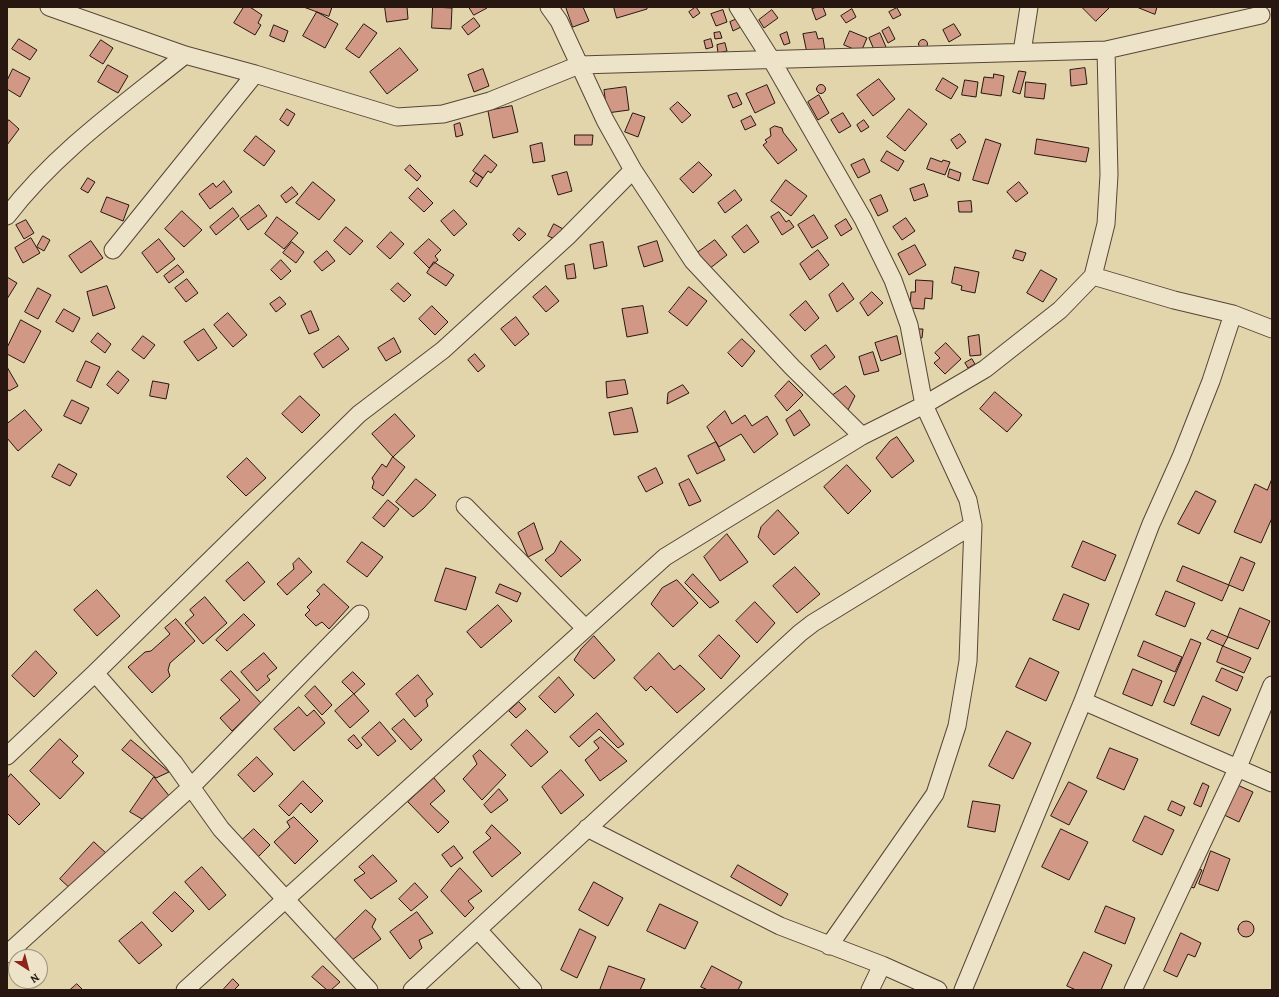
<!DOCTYPE html>
<style>
body{margin:0}
#map{position:relative;width:1279px;height:997px;overflow:hidden;background:#e2d4ab;font-family:Alegreya,serif}
canvas{display:block}
.frame{position:absolute;inset:0;border:8px solid #271710;pointer-events:none}
.north{position:absolute;left:8px;top:949px;width:40px;height:40px;box-sizing:border-box;background:#ece3c8;border:1px solid #9d917e;border-radius:50%;rotate:144deg;font-size:11px;font-weight:700;line-height:16px;text-align:center;color:#271710}
.north::after{content:'';display:block;margin:auto;width:14px;height:18px;background:#8f2418;clip-path:polygon(50% 0,100% 100%,50% 72%,0 100%)}
</style>
<div id="map">
<canvas width="1279" height="997"></canvas>
<div class="frame"></div>
<div class="north">N</div>
</div>
<script>
const ctx = document.querySelector('canvas').getContext('2d');
ctx.lineJoin = 'round';
function fill(path, color) {
  ctx.fillStyle = color;
  ctx.fill(path, 'evenodd');
}
function stroke(path, color, width, dash) {
  ctx.strokeStyle = color;
  ctx.lineWidth = width;
  ctx.lineCap = dash ? 'butt' : 'round';
  ctx.setLineDash(dash || []);
  ctx.stroke(path);
}
const building = new Path2D(`
 M244,7H250L262,15L258,23L261,25L255,35L234,23Z
 M304,7H332L329,16Z
 M385,7H407L408,19L387,22Z
 M433,7L452,8L451,29L432,28Z
 M469,7H487V8L474,15Z
 M566,7H583L589,21L573,27Z
 M614,7H647V9L617,18Z
 M696,7L700,13L693,18L689,12Z
 M818,7H823L826,15L816,20L812,9Z
 M1082,7H1110L1096,21Z
 M1137,7H1157L1155,14Z
 M897,8L901,15L893,19L889,12Z
 M852,9L856,17L846,23L841,16Z
 M723,10L727,22L716,26L711,14Z
 M772,10L778,18L764,28L759,20Z
 M317,12L338,24L325,48L303,36Z
 M474,18L480,26L468,35L462,27Z
 M737,19L741,27L733,31L730,22Z
 M364,24L377,33L359,58L346,49Z
 M954,24L961,35L949,42L943,30Z
 M274,25L288,31L284,42L270,36Z
 M889,27L895,39L888,43L882,31Z
 M850,31L867,38L861,52L844,45Z
 M720,32L722,38L715,39L714,33Z
 M787,32L790,43L784,45L780,35Z
 M816,32L818,39L823,38L825,50L807,53L803,34Z
 M880,33L886,47L875,52L869,38Z
 M19,39L37,50L30,60L12,49Z
 M711,39L713,47L706,49L704,41Z
 M918.5 44a4.5 4.5 0 1 1 9 0a4.5 4.5 0 1 1-9 0Z
 M101,40L113,48L103,64L90,56Z
 M725,43L727,51L718,53L717,45Z
 M400,48L418,70L387,94L370,72Z
 M108,65L128,76L118,93L98,82Z
 M1085,68L1087,84L1071,86L1070,70Z
 M13,69L30,78L20,97L7,89V81Z
 M483,69L489,86L474,92L468,75Z
 M1019,71L1026,72L1020,94L1013,92Z
 M994,74L1004,76L1001,96L981,93L984,77L993,78Z
 M943,78L958,87L951,99L936,90Z
 M879,79L895,99L873,116L857,95Z
 M965,80L978,82L976,97L962,95Z
 M1026,82L1046,84L1044,99L1025,97Z
 M816.5 89a4.5 4.5 0 1 1 9 0a4.5 4.5 0 1 1-9 0Z
 M767,85L775,103L755,113L746,94Z
 M626,87L629,110L607,113L604,90Z
 M737,93L742,104L733,108L728,96Z
 M819,95L829,113L818,120L808,102Z
 M678,102L691,115L682,123L670,109Z
 M512,106L518,132L493,138L488,111Z
 M287,109L295,114L288,126L280,120Z
 M909,109L927,124L905,151L887,137Z
 M633,113L645,117L638,137L625,132Z
 M843,113L851,126L839,133L831,120Z
 M751,116L756,125L745,130L741,121Z
 M9,120L19,129L7,145V123Z
 M864,120L869,127L861,132L857,125Z
 M460,123L463,135L456,137L454,125Z
 M775,126L782,128L783,132L797,150L778,164L763,145L767,142L765,140L771,136L770,129Z
 M960,134L966,142L957,149L951,140Z
 M575,135H593L592,145H575Z
 M256,136L275,151L264,166L244,151Z
 M986,139L1001,144L988,184L973,180Z
 M1037,139L1089,148L1086,162L1035,154Z
 M542,143L545,161L533,163L530,146Z
 M887,151L904,161L898,171L881,161Z
 M485,155L497,165L491,173L488,171L483,178L473,171Z
 M931,158L942,162L943,160L950,162L945,175L927,169Z
 M864,159L870,172L858,178L851,165Z
 M699,162L712,175L693,193L680,179Z
 M410,165L421,176L417,181L405,170Z
 M950,169L961,173L959,181L948,177Z
 M567,172L572,191L558,195L552,176Z
 M476,173L483,178L477,187L470,182Z
 M88,178L95,182L88,193L81,189Z
 M786,180L807,196L791,216L771,201Z
 M224,181L232,192L210,209L199,194L213,183L216,187Z
 M313,182L335,200L319,220L296,203Z
 M1019,182L1028,193L1016,202L1007,192Z
 M924,184L928,196L914,201L910,189Z
 M292,187L298,194L286,203L281,196Z
 M418,188L433,203L424,212L409,198Z
 M735,190L742,200L725,213L718,203Z
 M881,195L888,211L878,216L870,200Z
 M107,197L129,205L123,221L101,212Z
 M971,201L972,212H959L958,202Z
 M259,205L267,216L248,230L240,219Z
 M233,208L239,216L216,235L210,227Z
 M454,210L467,224L454,236L441,221Z
 M182,211L202,230L184,247L165,229Z
 M779,212L786,222L789,220L794,227L782,235L771,217Z
 M814,215L828,238L812,248L798,225Z
 M277,217L298,233L284,249L265,234Z
 M906,218L915,231L902,240L893,227Z
 M846,219L852,229L841,236L835,226Z
 M26,220L34,233L24,239L16,225Z
 M554,224L565,230L559,241L548,236Z
 M747,225L759,242L744,253L732,237Z
 M346,227L363,241L350,255L334,241Z
 M519,228L526,234L519,241L513,235Z
 M391,232L404,244L390,259L377,247Z
 M43,236L50,240L44,251L37,247Z
 M31,238L40,253L23,263L15,248Z
 M159,239L175,259L157,273L142,253Z
 M429,239L441,250L435,256L438,260L429,268L414,253Z
 M715,240L727,255L709,269L697,253Z
 M91,241L103,258L81,273L69,256Z
 M657,241L663,261L644,267L638,247Z
 M292,242L304,252L296,263L283,253Z
 M603,242L607,266L594,269L590,245Z
 M915,245L926,265L909,275L898,254Z
 M818,250L829,265L810,280L800,264Z
 M1016,250L1026,253L1023,261L1013,258Z
 M327,251L335,261L322,271L314,262Z
 M281,260L291,271L281,280L271,270Z
 M434,262L454,275L446,286L427,273Z
 M574,264L576,278L567,279L565,266Z
 M178,265L184,272L169,283L164,276Z
 M955,267L979,272L975,293L961,290L962,286L952,283Z
 M1041,270L1057,279L1043,302L1027,293Z
 M7,277L17,283L7,299Z
 M187,279L198,293L186,302L175,288Z
 M916,280L933,281L932,299L925,298L924,309L910,308L911,292H915Z
 M398,283L411,295L404,302L391,290Z
 M843,283L854,299L837,312L829,295Z
 M107,286L115,308L93,316L87,292Z
 M546,286L559,301L546,312L533,297Z
 M689,287L707,301L687,326L669,312Z
 M38,288L51,295L38,319L25,312Z
 M872,292L883,303L868,316L860,303Z
 M280,297L286,304L276,312L270,304Z
 M806,301L819,318L805,331L790,315Z
 M432,306L448,322L435,335L419,319Z
 M643,306L648,333L627,337L622,309Z
 M64,309L80,318L73,332L56,322Z
 M311,311L319,330L309,334L301,316Z
 M228,313L247,335L233,347L214,325Z
 M516,317L529,334L515,346L501,329Z
 M21,320L41,331L24,363L7,354V348Z
 M204,329L217,348L198,361L184,342Z
 M915,329H923L922,338L914,337Z
 M98,333L111,344L105,353L91,342Z
 M979,335L981,355L970,356L968,337Z
 M143,336L155,345L144,359L132,350Z
 M339,336L349,349L323,368L314,354Z
 M897,336L901,354L881,361L875,343Z
 M394,338L401,352L386,361L378,348Z
 M742,339L755,351L742,367L728,353Z
 M946,343L961,359L945,374L934,363L940,358L935,353Z
 M826,345L835,357L820,370L811,356Z
 M873,352L879,371L864,375L859,357Z
 M475,354L485,366L478,372L468,360Z
 M972,359L975,364L968,368L965,363Z
 M86,361L100,367L91,388L77,381Z
 M7,367L18,386L9,391L7,388Z
 M118,371L129,380L118,394L107,385Z
 M625,380L628,394L607,398L606,382Z
 M153,381L169,384L166,399L150,396Z
 M789,381L803,395L787,411L775,396Z
 M683,385L689,393L667,404L668,393Z
 M846,386L855,396L848,410L833,395Z
 M995,392L1022,415L1007,432L980,409Z
 M300,396L320,415L302,433L282,414Z
 M72,400L89,408L81,424L64,416Z
 M632,408L638,432L614,435L609,413Z
 M25,410L42,430L18,451L7,438V424Z
 M800,410L810,425L794,436L786,420Z
 M725,411L732,424L745,415L752,426L767,416L778,434L754,453L741,434L719,447L707,427Z
 M395,414L415,436L393,457L372,434Z
 M897,437L914,461L892,478L876,458L890,441Z
 M716,442L725,460L697,474L688,456Z
 M393,457L405,467L383,496L372,488L374,482L372,478L382,464L386,467Z
 M247,458L266,478L246,496L227,477Z
 M59,464L77,474L70,486L52,477Z
 M847,465L871,491L848,514L824,487Z
 M656,468L663,483L646,492L638,477Z
 M416,479L436,495L423,509L413,517L396,502Z
 M689,479L701,501L689,506L679,484Z
 M1272,479V518L1261,543L1234,532L1255,484L1267,490Z
 M1196,491L1216,501L1199,534L1178,524Z
 M388,500L399,509L384,527L373,518Z
 M778,510L799,533L774,555L758,537L761,527Z
 M534,523L543,549L528,557L518,533Z
 M727,534L748,562L720,581L704,557Z
 M561,541L581,560L561,577L545,560L554,553Z
 M1083,541L1116,555L1105,581L1072,567Z
 M362,542L383,557L367,577L347,562Z
 M1241,557L1255,563L1243,591L1229,585Z
 M299,558L312,572L287,595L277,584L294,569L293,564Z
 M248,562L265,582L244,601L226,581Z
 M1183,566L1229,585L1222,601L1177,581Z
 M795,567L820,594L797,613L773,586Z
 M446,568L476,577L466,610L435,601Z
 M693,574L719,602L710,608L685,583Z
 M677,580L698,603L673,627L651,604L662,588Z
 M324,584L349,607L329,629L322,622L316,626L305,615L310,610L307,607L320,594L317,591Z
 M500,584L521,593L517,602L496,593Z
 M97,590L120,616L97,636L74,610Z
 M1166,591L1195,603L1185,627L1156,615Z
 M1064,594L1089,604L1079,630L1053,620Z
 M205,597L227,623L203,644L185,623L194,615L190,610Z
 M755,602L775,623L757,643L736,621Z
 M498,605L512,621L481,648L467,632Z
 M1240,608L1270,621L1258,649L1228,637Z
 M244,614L255,625L227,651L216,640Z
 M176,619L195,641L170,663L168,670L170,676L152,693L128,667L145,652L151,651L170,634L165,628Z
 M1212,630L1228,637L1223,646L1207,639Z
 M719,635L740,656L721,679L699,656Z
 M594,636L615,660L594,679L574,660L581,649Z
 M1191,639L1201,643L1174,706L1164,702Z
 M1144,641L1182,657L1175,672L1138,656Z
 M1223,646L1251,658L1244,673L1217,662Z
 M36,651L57,673L34,697L12,676Z
 M264,653L277,668L267,676L270,680L257,691L241,672Z
 M659,653L674,670L680,665L705,689L677,713L651,686L646,691L634,678Z
 M1030,658L1059,672L1046,701L1016,687Z
 M1222,668L1243,677L1237,691L1216,681Z
 M1133,669L1162,681L1152,706L1123,694Z
 M231,671L261,703L232,731L220,718L240,700L221,680Z
 M353,672L365,684L354,694L342,682Z
 M418,675L433,694L426,700L428,706L415,717L396,694Z
 M559,677L574,695L555,713L539,697Z
 M315,686L332,705L322,715L305,696Z
 M354,694L369,711L350,728L335,711Z
 M1203,696L1231,709L1219,736L1191,724Z
 M519,702L526,709L516,718L509,711Z
 M299,707L307,716L314,710L325,723L294,751L274,729Z
 M597,713L624,744L618,748L599,729L579,747L570,737Z
 M404,719L422,740L411,750L392,729Z
 M380,722L396,741L378,756L362,738Z
 M527,730L548,752L531,767L511,745Z
 M1007,731L1031,743L1013,779L989,766Z
 M354,735L362,745L357,749L348,740Z
 M601,737L627,761L600,781L585,760L599,748L594,742Z
 M60,739L78,756L72,762L84,773L60,799L30,771Z
 M131,740L169,772L156,778L122,750Z
 M1110,748L1138,759L1124,790L1097,778Z
 M480,750L506,775L482,800L463,779L477,764L473,756Z
 M257,757L273,774L254,792L238,775Z
 M561,770L584,795L561,814L542,787Z
 M11,774L40,804L19,825L7,813V779Z
 M154,777L170,797L142,819L130,812Z
 M434,778L445,791L430,804L449,822L438,833L408,802Z
 M303,781L323,801L311,813L301,803L289,816L279,806Z
 M1069,782L1087,791L1069,825L1051,816Z
 M1203,783L1209,786L1201,807L1194,804Z
 M1233,783L1253,792L1239,822L1220,813Z
 M499,789L508,800L491,813L484,805Z
 M973,801L1000,805L995,832L968,827Z
 M1172,801L1185,807L1181,816L1168,810Z
 M1145,816L1174,830L1162,855L1133,841Z
 M294,817L318,841L295,864L274,842L290,827L287,822Z
 M492,825L521,853L492,877L473,852L491,838L486,833Z
 M254,829L270,845L257,858L241,841Z
 M1061,829L1088,842L1069,880L1042,867Z
 M94,842L107,854L73,891L60,879Z
 M454,846L463,858L451,867L442,855Z
 M1211,851L1230,859L1218,891L1199,884Z
 M373,855L397,881L371,899L354,880L365,873L359,867Z
 M738,865L788,894L781,906L731,877Z
 M202,867L226,895L209,910L185,882Z
 M460,868L482,891L468,901L474,908L465,917L441,891Z
 M1195,868L1202,870L1194,888L1188,886Z
 M594,882L623,898L608,926L579,910Z
 M415,883L428,897L411,911L399,899Z
 M175,892L194,911L172,932L153,913Z
 M660,904L698,922L685,949L647,931Z
 M1106,906L1135,918L1125,944L1095,932Z
 M366,910L376,919L372,927L381,939L352,960L334,941Z
 M417,912L433,933L419,940L422,948L410,959L390,932Z
 M1238 929a8 8 0 1 1 16 0a8 8 0 1 1-16 0Z
 M142,922L162,945L139,964L119,941Z
 M580,929L596,937L577,978L561,970Z
 M1181,933L1201,943L1195,957L1188,954L1177,977L1164,971Z
 M1084,952L1112,965L1101,990H1076L1067,986Z
 M323,966L340,982L331,990H327L312,977Z
 M609,966L645,979L640,990H600Z
 M712,966L742,982L738,990H708L701,987Z
 M233,979L239,985L234,990H223Z
 M77,984L83,990H70Z`);
fill(building, '#d29886');
stroke(building, '#271710', 1);
const street = new Path2D(`
 M49,7L185,55L255,74L397,117L443,114L490,101L579,65L1106,50L1261,15
 M549,7L559,21L605,120L633,170L693,261L792,367L862,436
 M738,7L771,59L863,219L893,280L909,325L924,405L968,500L973,525L968,661L957,726L935,794L829,946
 M1022,52L1029,7
 M7,216C56,152 123,105 185,55
 M113,250L255,74
 M1093,276L1174,300L1233,314L1272,329
 M465,506L585,628
 M95,673L174,763L221,829L369,990
 M1083,701L1272,783
 M7,756L95,673L359,414L443,350L567,237L633,170
 M587,828L780,926L882,965L938,990
 M478,930L533,990
 M7,954L190,788L360,614
 M185,990L665,557L862,436L924,405L985,369L1060,310L1093,276L1106,224L1109,175L1106,50
 M412,990L800,633L813,623L973,525
 M870,990L882,965
 M963,990L1083,701L1151,524L1181,457L1211,381L1233,314
 M1133,990L1238,767L1272,685`);
stroke(street, '#564637', 19);
stroke(street, '#ece3c8', 17);
</script>
